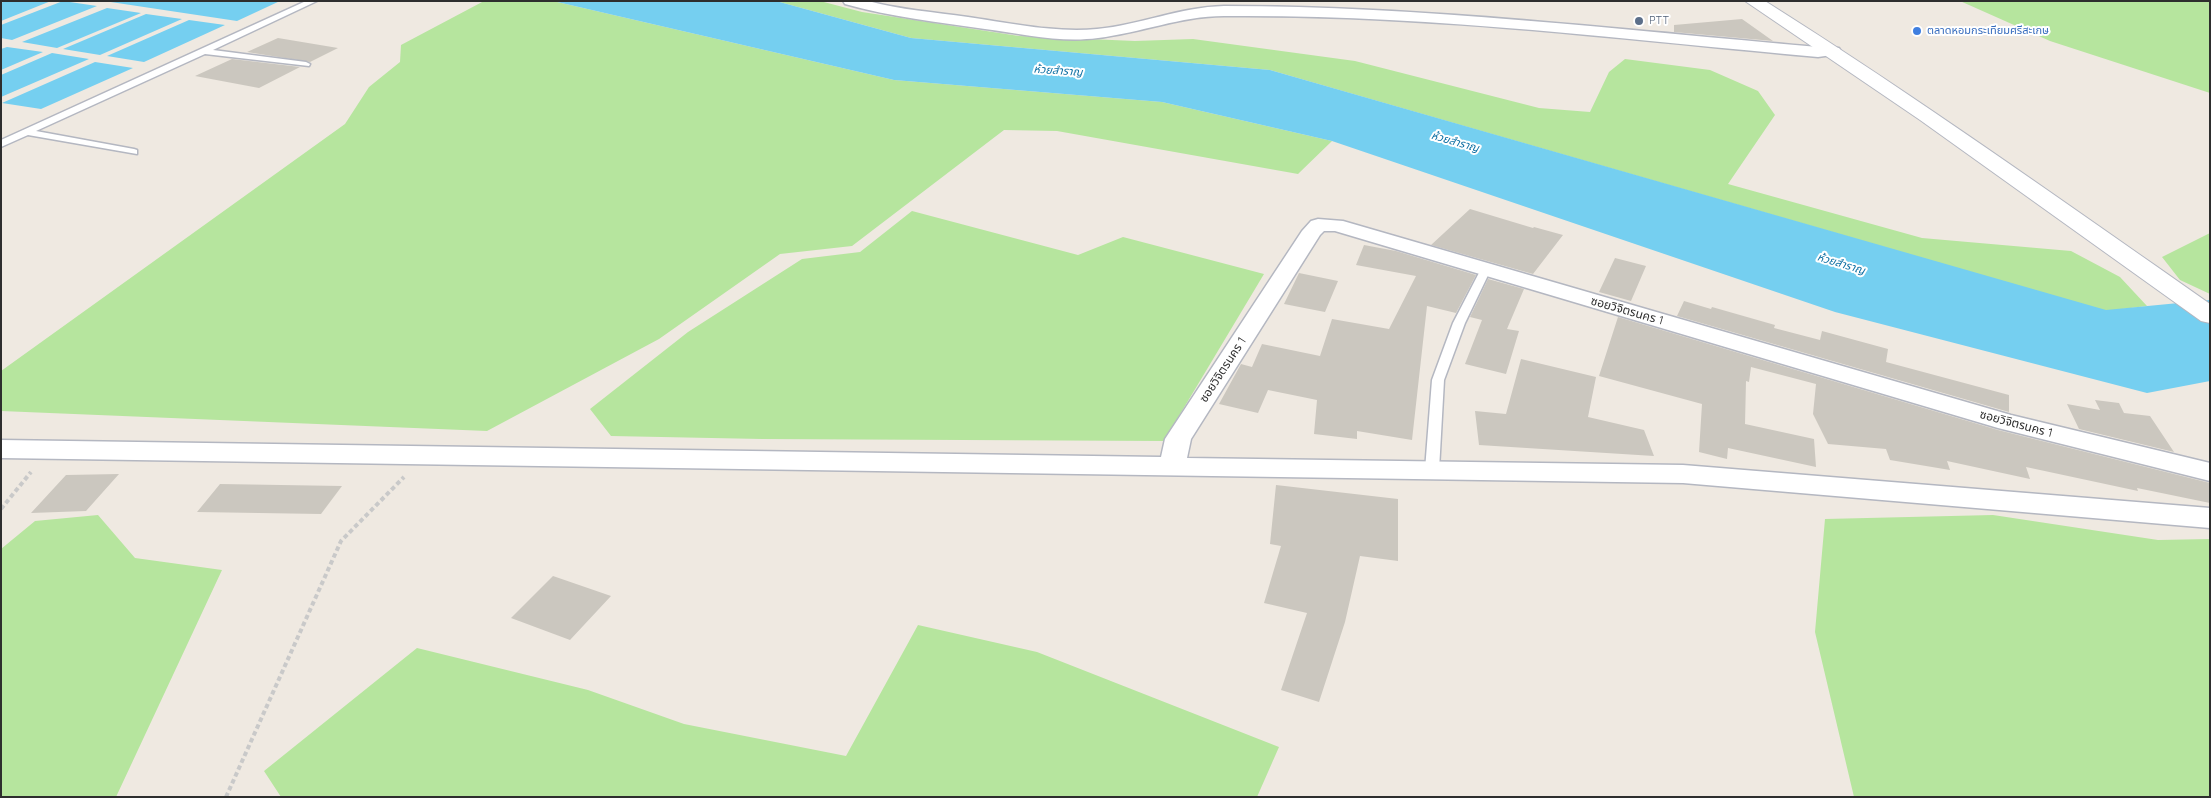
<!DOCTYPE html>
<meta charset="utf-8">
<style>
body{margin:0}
#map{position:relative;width:2211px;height:798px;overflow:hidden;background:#efe9e1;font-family:Quicksand,sans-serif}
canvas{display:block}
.frame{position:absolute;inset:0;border:2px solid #2e2e2e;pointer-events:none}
</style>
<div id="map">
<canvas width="2211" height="798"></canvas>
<div class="frame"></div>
</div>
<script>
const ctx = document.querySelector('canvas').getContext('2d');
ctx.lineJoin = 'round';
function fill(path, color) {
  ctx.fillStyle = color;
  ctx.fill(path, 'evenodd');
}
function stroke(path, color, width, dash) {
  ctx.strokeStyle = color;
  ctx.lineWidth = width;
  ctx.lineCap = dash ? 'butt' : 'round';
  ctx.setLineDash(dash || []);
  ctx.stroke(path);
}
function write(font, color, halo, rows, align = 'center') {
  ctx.font = font + ' Quicksand,"Noto Sans Thai",sans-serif';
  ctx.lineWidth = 4;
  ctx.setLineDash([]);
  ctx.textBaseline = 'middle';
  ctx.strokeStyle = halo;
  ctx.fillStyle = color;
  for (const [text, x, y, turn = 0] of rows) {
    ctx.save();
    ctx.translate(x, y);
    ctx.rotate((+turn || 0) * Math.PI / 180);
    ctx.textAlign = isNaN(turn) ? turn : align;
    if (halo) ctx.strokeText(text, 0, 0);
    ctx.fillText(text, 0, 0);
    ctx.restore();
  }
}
fill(new Path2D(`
 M484,1H553L894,80L1162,102L1332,141L1298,174L1057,131L1004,130L852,246L780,254L659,339L487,431L1,411V371L345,124L369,87L400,62L401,45Z
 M776,1H820L862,12L1019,36L1135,41L1193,39L1355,61L1539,108L1590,112L1609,72L1625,59L1710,70L1758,91L1775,115L1728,184L1922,238L2071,251L2120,277L2147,306L2106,311L1270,70L911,38Z
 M1960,1H2210V93L2050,41Z
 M912,211L1078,255L1123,237L1264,274L1164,441L762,439L611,436L590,409L688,332L802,259L860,252Z
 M2210,233V294L2180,280L2162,257Z
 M98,515L135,558L222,570L116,797H1V549L35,521Z
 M1993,515L2158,540L2210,539V797H1854L1815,632L1825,519Z
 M918,625L1037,652L1279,747L1257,797H281L264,771L417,648L588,690L684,724L846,756Z`), '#b6e59e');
fill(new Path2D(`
 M5,1H51L1,21V3Z
 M63,1L97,6L12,40L1,38V25Z
 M104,1H280L237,21Z
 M553,1H776L911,38L1270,70L2106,310L2210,300V381L2147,393L1835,312L1332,141L1162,102L894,80Z
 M107,8L141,13L57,48L22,42Z
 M146,14L182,19L100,55L63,49Z
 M189,20L225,25L144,62L107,56Z
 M7,47L43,52L1,70V49Z
 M52,53L89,59L1,97V75Z
 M95,62L133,68L41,109L2,103Z`), '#75cff0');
fill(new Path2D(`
 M1742,19L1773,41L1674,32V25Z
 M278,38L338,48L310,62L247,52Z
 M232,59L300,67L259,88L195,76Z
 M1470,209L1533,228L1534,227L1563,235L1533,274L1431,245Z
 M1364,245L1396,251L1476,275L1456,313L1427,306L1412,440L1357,431V439L1314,434L1317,400L1268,390L1258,413L1219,404L1241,364L1252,367L1262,344L1320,356L1332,319L1389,329L1416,276L1356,265Z
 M1615,258L1646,266L1631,301L1599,292Z
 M1299,273L1338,281L1325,312L1284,304Z
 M1488,279L1524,289L1507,329L1519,331L1506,374L1465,364L1482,320L1470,317Z
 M1684,301L1711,309L1712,307L1775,325L1774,328L1820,340L1822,331L1888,349L1886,362L2009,395V412L1677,316Z
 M1618,317L1998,430L2210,483V503L2137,488L2138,491L2026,467L2030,479L1947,461L1950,470L1890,460L1886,449L1828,444L1813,414L1816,384L1751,367L1749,382L1746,381L1745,424L1814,439L1816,467L1728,448L1727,459L1699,452L1702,404L1599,376Z
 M1521,359L1596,377L1588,417L1644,430L1654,456L1479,445L1475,411L1506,414Z
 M2095,400L2119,403L2124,413L2150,416L2174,452L2079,429L2067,404L2100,410Z
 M119,474L86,511L31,513L66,475Z
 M220,484L342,486L321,514L197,512Z
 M1276,485L1398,499V561L1360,556L1345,622L1319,702L1281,690L1307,613L1264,603L1281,546L1270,544Z
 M553,576L611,596L570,640L511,618Z`), '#cbc7bf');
const lane = new Path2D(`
 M306,1H317L213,50L306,62L310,64L309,66L205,54L36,131L134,149L137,150V154L28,135L1,147V140L23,130Z
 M1486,266L1491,269L1465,323L1444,380L1439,470L1437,473H1427L1425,470L1432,380L1453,323L1481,269Z`);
const street = new Path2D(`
 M843,1H868C900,10 935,12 968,17C1010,23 1054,33 1097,29C1140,25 1180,7 1224,6C1423,6 1621,30 1818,47L1839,48L1841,51L1839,54L1818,57C1621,39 1422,14 1224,16C1181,16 1140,33 1098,38C1061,43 1022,34 985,29C938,22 891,17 845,4Z
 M1318,219L1343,221L2011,415L2210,463V481L1998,428L1335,231H1324L1320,235L1191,439L1187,458L1683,465L2210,508V528L1683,483L1,458V440L1161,457L1165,439L1302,231L1311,221Z`);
const secondary = new Path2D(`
 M1745,1H1765C1917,97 2063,201 2210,304V323L2201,321L1920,120Z`);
stroke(lane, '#b4b7c1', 3);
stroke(street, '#b4b7c1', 3);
stroke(secondary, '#b4b7c1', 2);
stroke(new Path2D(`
 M1,509L31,472
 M226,797L341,541L404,477`), '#c9c9c9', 4, [4.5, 3]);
fill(lane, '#fff');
fill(street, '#fff');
fill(secondary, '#fff');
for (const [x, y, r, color] of [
 [1639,21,5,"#5c6f8a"],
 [1917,31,5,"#3f7fe0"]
]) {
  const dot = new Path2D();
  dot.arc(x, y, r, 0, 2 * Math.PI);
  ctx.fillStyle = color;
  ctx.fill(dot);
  stroke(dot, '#fff', 2);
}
write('11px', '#4e5e75', '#fff', [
 ["PTT",1649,21]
], 'left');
write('11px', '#366cbe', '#fff', [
 ["ตลาดหอมกระเทียมศรีสะเกษ",1927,31]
], 'left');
write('italic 11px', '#0d6fa3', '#fff', [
 ["ห้วยสำราญ",1058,71,4],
 ["ห้วยสำราญ",1455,142,16],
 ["ห้วยสำราญ",1841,264,17]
]);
write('12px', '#2e2e2e', '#fff', [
 ["ซอยวิจิตรนคร 1",1627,311,16],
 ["ซอยวิจิตรนคร 1",1223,370,-57],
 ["ซอยวิจิตรนคร 1",2016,424,15]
]);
</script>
